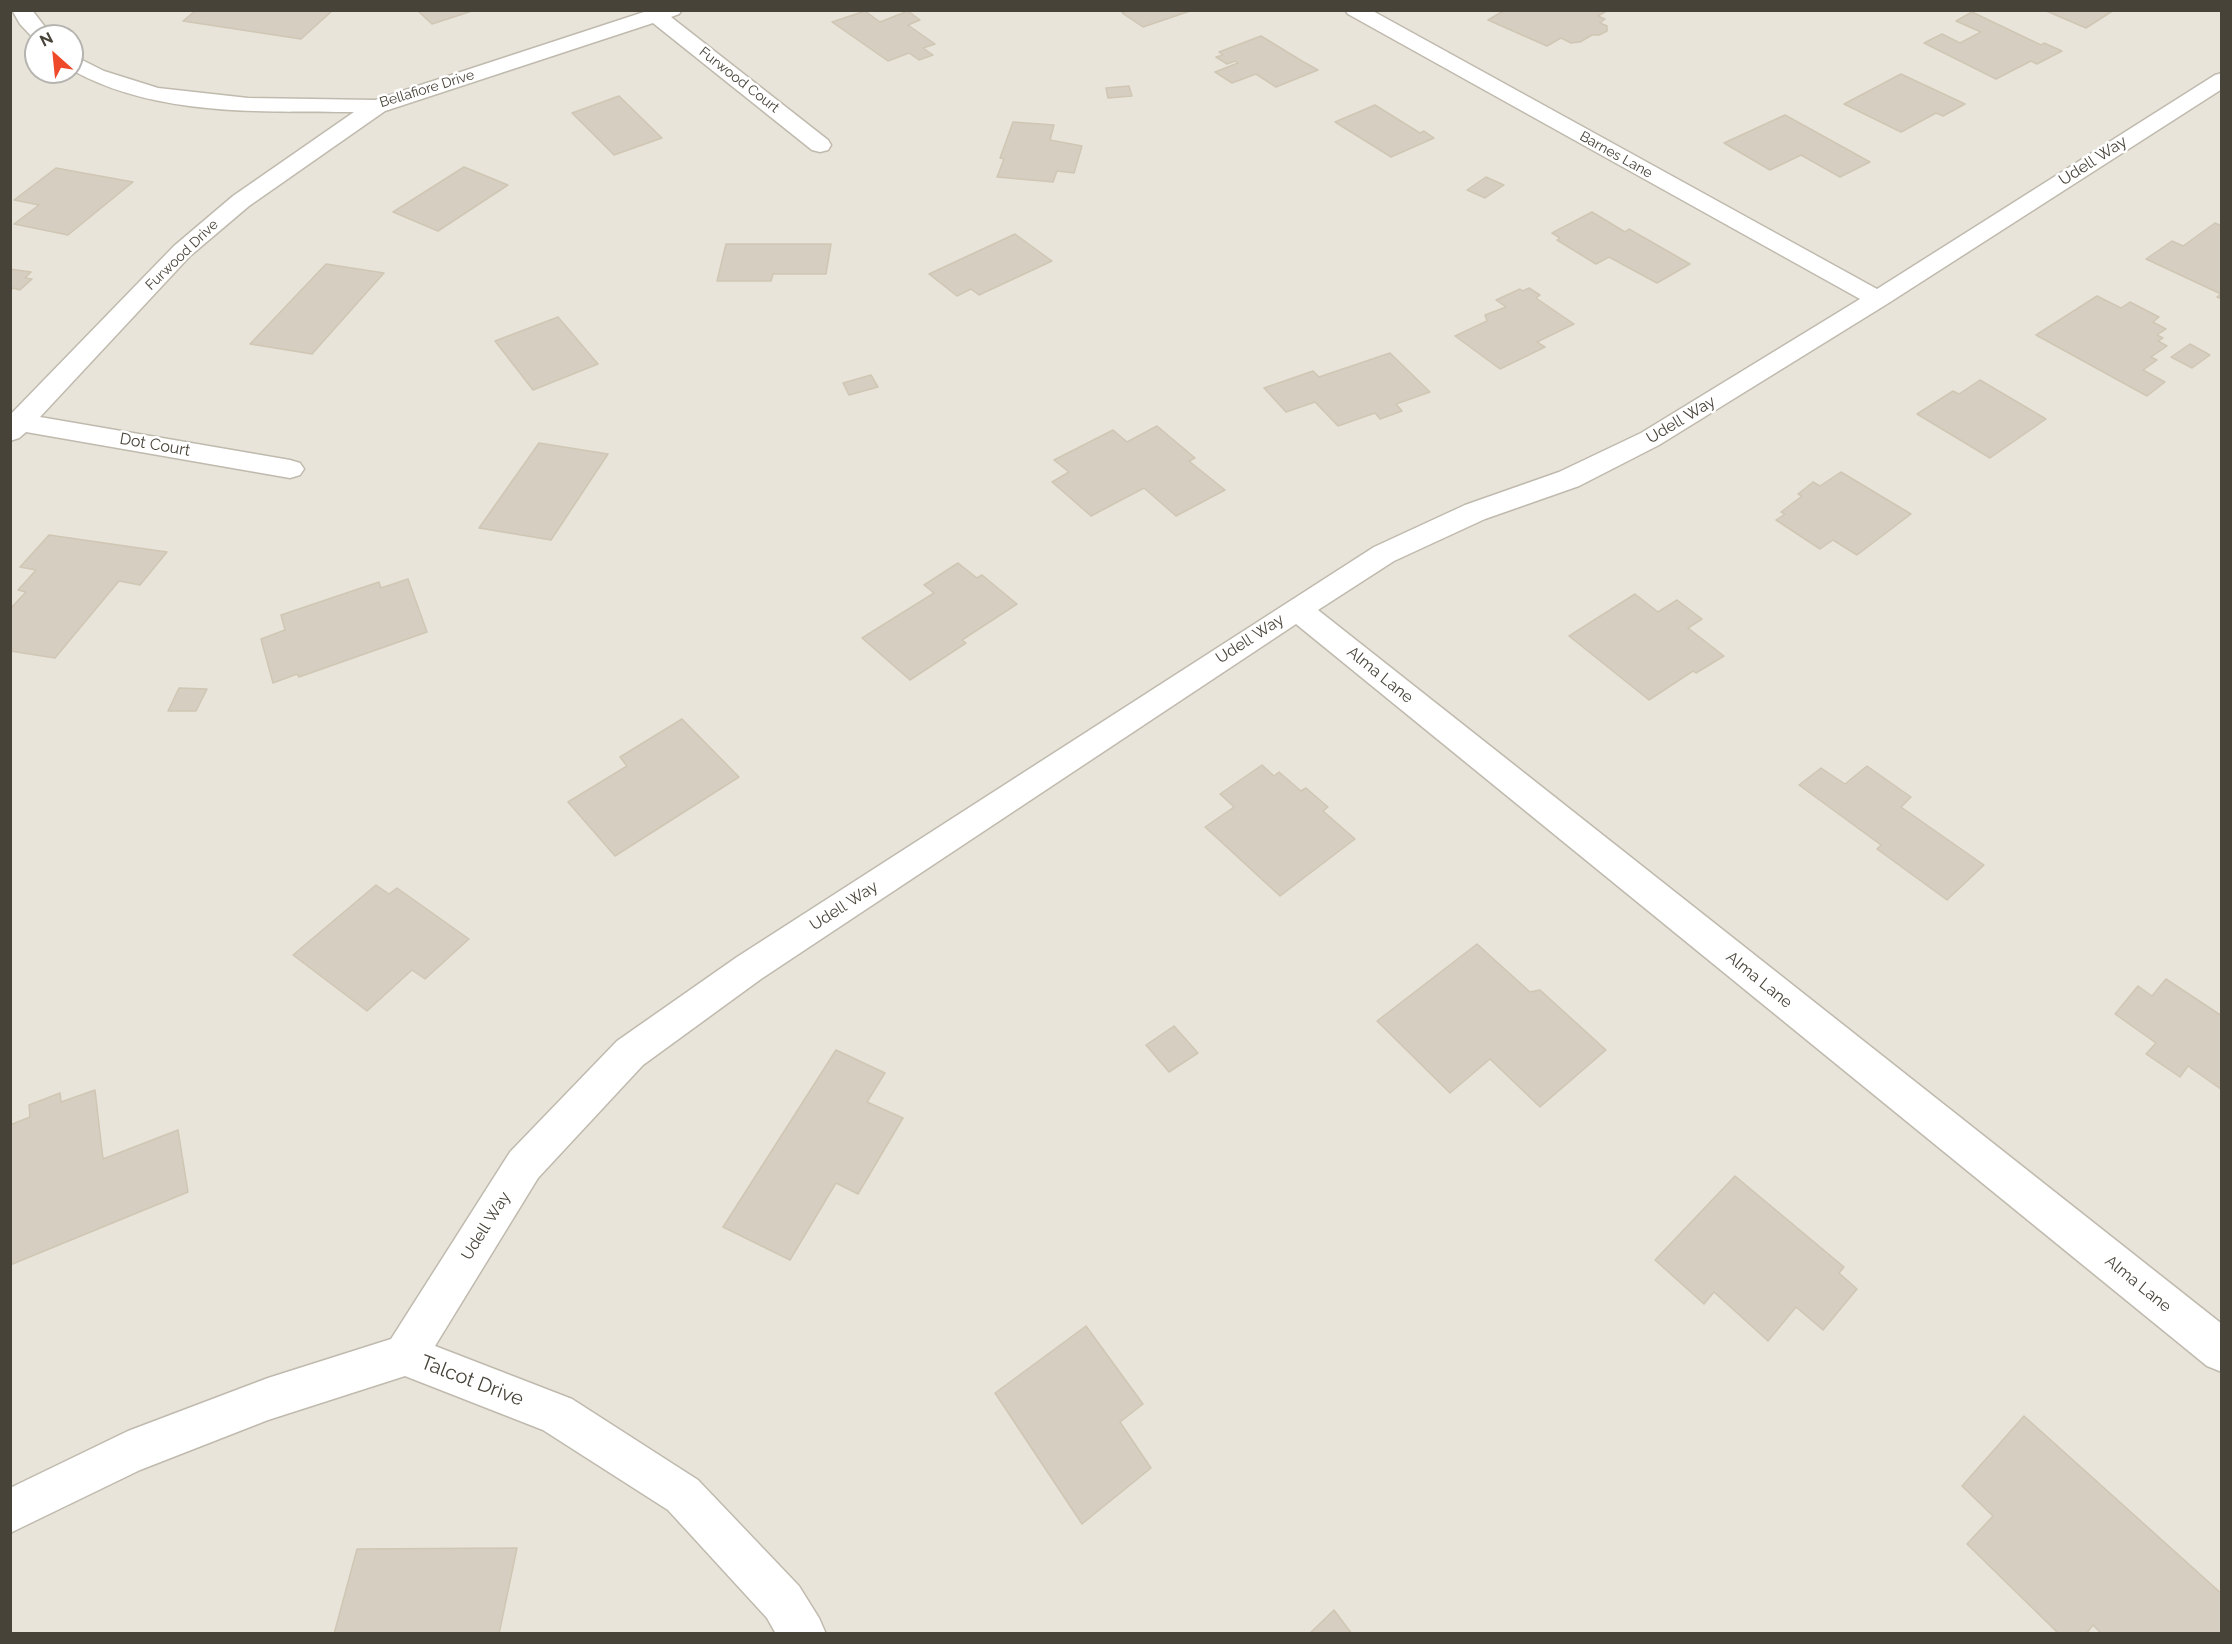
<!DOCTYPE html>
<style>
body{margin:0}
#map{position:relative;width:2232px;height:1644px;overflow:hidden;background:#f5f2eb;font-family:Raleway,sans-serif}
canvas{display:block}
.frame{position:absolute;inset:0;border:12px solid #484339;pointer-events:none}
.north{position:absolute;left:24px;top:24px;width:60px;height:60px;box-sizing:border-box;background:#fff;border:2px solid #b6b4b0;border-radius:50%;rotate:333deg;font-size:16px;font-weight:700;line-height:24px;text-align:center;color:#484339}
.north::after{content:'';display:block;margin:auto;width:21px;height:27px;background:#ee4a29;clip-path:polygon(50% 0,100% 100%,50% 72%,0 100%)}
</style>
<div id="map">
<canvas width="2232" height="1644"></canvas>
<div class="frame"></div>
<div class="north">N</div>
</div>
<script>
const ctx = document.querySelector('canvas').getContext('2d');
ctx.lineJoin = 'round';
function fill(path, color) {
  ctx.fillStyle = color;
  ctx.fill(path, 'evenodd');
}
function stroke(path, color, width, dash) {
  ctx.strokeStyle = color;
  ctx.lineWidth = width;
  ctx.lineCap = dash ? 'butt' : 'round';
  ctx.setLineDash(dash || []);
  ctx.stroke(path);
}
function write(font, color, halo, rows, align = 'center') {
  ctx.font = font + ' Raleway,sans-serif';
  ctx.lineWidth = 5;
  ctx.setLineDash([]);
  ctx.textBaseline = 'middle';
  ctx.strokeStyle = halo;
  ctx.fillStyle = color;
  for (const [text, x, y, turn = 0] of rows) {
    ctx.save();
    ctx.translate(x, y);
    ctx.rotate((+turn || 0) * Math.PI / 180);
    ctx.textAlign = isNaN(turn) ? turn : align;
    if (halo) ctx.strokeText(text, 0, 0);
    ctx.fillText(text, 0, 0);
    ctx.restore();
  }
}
fill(new Path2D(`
 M11,11H2221V1633H11ZM36,36H72V72H36Z`), '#e8e4d9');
const building = new Path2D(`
 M196,10H322L331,12L301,39L183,21Z
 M417,10H475L432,24Z
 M1129,10H1193L1143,27L1122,13Z
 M1505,10H1608L1598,16L1605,19L1600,23L1607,26V31L1599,35H1592L1580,42L1571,43L1561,38L1547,46L1488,20Z
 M2044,10H2114L2086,28Z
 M865,11L880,22L908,11L920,20L908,25L935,44L923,48L933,55L919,60L909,53L888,61L832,22Z
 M1972,12L2041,45L2044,43L2062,51L2037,64L2031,61L1996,79L1924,43L1942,34L1960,43L1981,32L1956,21Z
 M1261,36L1302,61L1318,70L1276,87L1256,74L1232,83L1215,72L1238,63L1235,61L1227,64L1216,57L1223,55L1219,52Z
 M1901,74L1965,104L1943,116L1936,113L1901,132L1844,104Z
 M1129,86L1132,96L1108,98L1106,88Z
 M619,96L662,138L614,155L572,113Z
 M1375,105L1420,133L1424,131L1434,138L1391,157L1335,122Z
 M1785,115L1870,162L1840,177L1801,155L1770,170L1724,143Z
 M1013,122L1054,125L1050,140L1082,146L1074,173L1057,171L1053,182L997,177L1004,159L1000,158Z
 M464,167L508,185L438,231L393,212Z
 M56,168L133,182L68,235L14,224L39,205L14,200Z
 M1486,177L1504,185L1485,198L1467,190Z
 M1592,212L1625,232L1629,229L1690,264L1657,283L1609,257L1596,264L1557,240L1560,238L1552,233Z
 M2215,223L2222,226V299L2217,297L2221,294L2146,259L2172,241L2183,246Z
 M1015,234L1052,261L979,295L971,289L957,296L929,274Z
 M726,244H831L826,274H773L771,281H717Z
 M326,264L384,273L312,354L250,344Z
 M10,269L31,272L25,278L32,279L20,290L13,288L10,291Z
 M1529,288L1540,295L1536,298L1574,324L1537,342L1545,347L1500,369L1455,336L1487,321L1485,315L1506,307L1496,300L1520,289L1523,291Z
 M2097,296L2121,308L2130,302L2159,317L2153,322L2166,329L2157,335L2163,338L2158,341L2167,346L2151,357L2157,360L2143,370L2165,382L2147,396L2036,335Z
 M558,317L598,364L533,390L495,341Z
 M2190,344L2210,355L2192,368L2171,357Z
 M1390,353L1430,392L1396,404L1402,411L1380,419L1375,413L1338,426L1315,402L1286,412L1264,388L1313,371L1319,377Z
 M871,375L878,387L849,395L843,383Z
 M1980,380L2046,419L1990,458L1917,414L1953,391L1959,394Z
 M1157,426L1195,458L1189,461L1225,490L1176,516L1144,488L1091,516L1052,482L1069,472L1054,460L1113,430L1127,442Z
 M539,443L608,454L551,540L479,528Z
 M1841,472L1911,514L1857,555L1833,540L1820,549L1776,520L1785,514L1781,512L1802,496L1798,494L1813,482L1820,486Z
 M49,535L167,552L140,585L119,581L55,658L10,651V609L26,592L18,590L36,570L20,567Z
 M958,563L977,578L982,575L1017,604L962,640L966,643L910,680L862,638L934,593L924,585Z
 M408,579L427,632L299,677L297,674L273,683L261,639L285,630L281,615L379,582L381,588Z
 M1635,594L1658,612L1677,600L1702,619L1688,628L1724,656L1696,673L1693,671L1649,700L1569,636Z
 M179,688L207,689L196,711H168Z
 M682,719L739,777L615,856L568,802L627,766L620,757Z
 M1262,765L1274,776L1279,772L1301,791L1306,788L1328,807L1323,811L1355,839L1280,896L1205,827L1234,807L1220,794Z
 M1867,766L1911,797L1901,807L1984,865L1947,900L1877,849L1881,845L1799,785L1821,768L1845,784Z
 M376,885L389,894L397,888L469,939L425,979L412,970L367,1011L293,955Z
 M1477,944L1530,992L1540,990L1606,1050L1540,1107L1490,1059L1450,1093L1377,1021Z
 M2166,979L2222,1016V1090L2188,1066L2180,1077L2146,1054L2156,1043L2115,1014L2138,986L2152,996Z
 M1174,1026L1198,1053L1169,1072L1146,1045Z
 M836,1050L885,1073L867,1102L903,1118L858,1194L836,1183L790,1260L723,1227Z
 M95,1090L103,1159L178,1130L188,1192L10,1265V1125L30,1117L29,1105L60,1093L61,1102Z
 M1735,1176L1844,1267L1839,1273L1857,1289L1823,1330L1796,1307L1768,1341L1714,1292L1704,1304L1655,1260Z
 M1086,1326L1143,1404L1120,1422L1151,1468L1082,1524L995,1393Z
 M2024,1416L2222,1594V1634H2102L2093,1625L2086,1634H2059L1967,1544L1993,1516L1962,1486Z
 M517,1548L499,1634H334L357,1549Z
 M1334,1610L1352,1634H1309Z`);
fill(building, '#d6cec1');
stroke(building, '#d0c6b4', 1.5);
const street = new Path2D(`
 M12,10H32L52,36H36L35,40L20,24Z
 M650,10H682L679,14L671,17L828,140L831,145L828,150L820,152L812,150L653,23L385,111L249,206L190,256L40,417L290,460L300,463L304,469L300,475L290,478L26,432L19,438L10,441V415L174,246L233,196L354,112C261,111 156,117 72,70V55L104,71L158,88L248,98L375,100Z
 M1345,10H1371L1877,289L2215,75L2222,73V89L1887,304L1659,445L1579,486L1485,519L1394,561L1318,610L2222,1324V1372L2207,1366L1296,624L761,979L643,1065L538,1178L435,1346L572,1399L698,1480L799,1586L819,1618L826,1634H776L767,1618L668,1510L543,1430L405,1376L268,1420L140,1470L10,1533V1488L128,1431L268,1378L391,1339L510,1152L617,1041L737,957L1374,547L1465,505L1559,472L1641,433L1860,299L1348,14Z`);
stroke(street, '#c0baae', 3);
fill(street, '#fff');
write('14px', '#484339', '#fff', [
 ["Furwood Court",739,80,38],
 ["Bellafiore Drive",427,89,-17],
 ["Barnes Lane",1616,155,29],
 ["Furwood Drive",182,255,-44]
]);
write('16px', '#484339', '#fff', [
 ["Udell Way",2093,161,-33],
 ["Udell Way",1681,420,-31],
 ["Dot Court",155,445,10],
 ["Udell Way",1250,639,-33],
 ["Alma Lane",1380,675,39],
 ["Udell Way",844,906,-33],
 ["Alma Lane",1759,980,39],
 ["Udell Way",486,1226,-58],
 ["Alma Lane",2138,1284,39]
]);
write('20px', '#484339', '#fff', [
 ["Talcot Drive",472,1381,21]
]);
</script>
